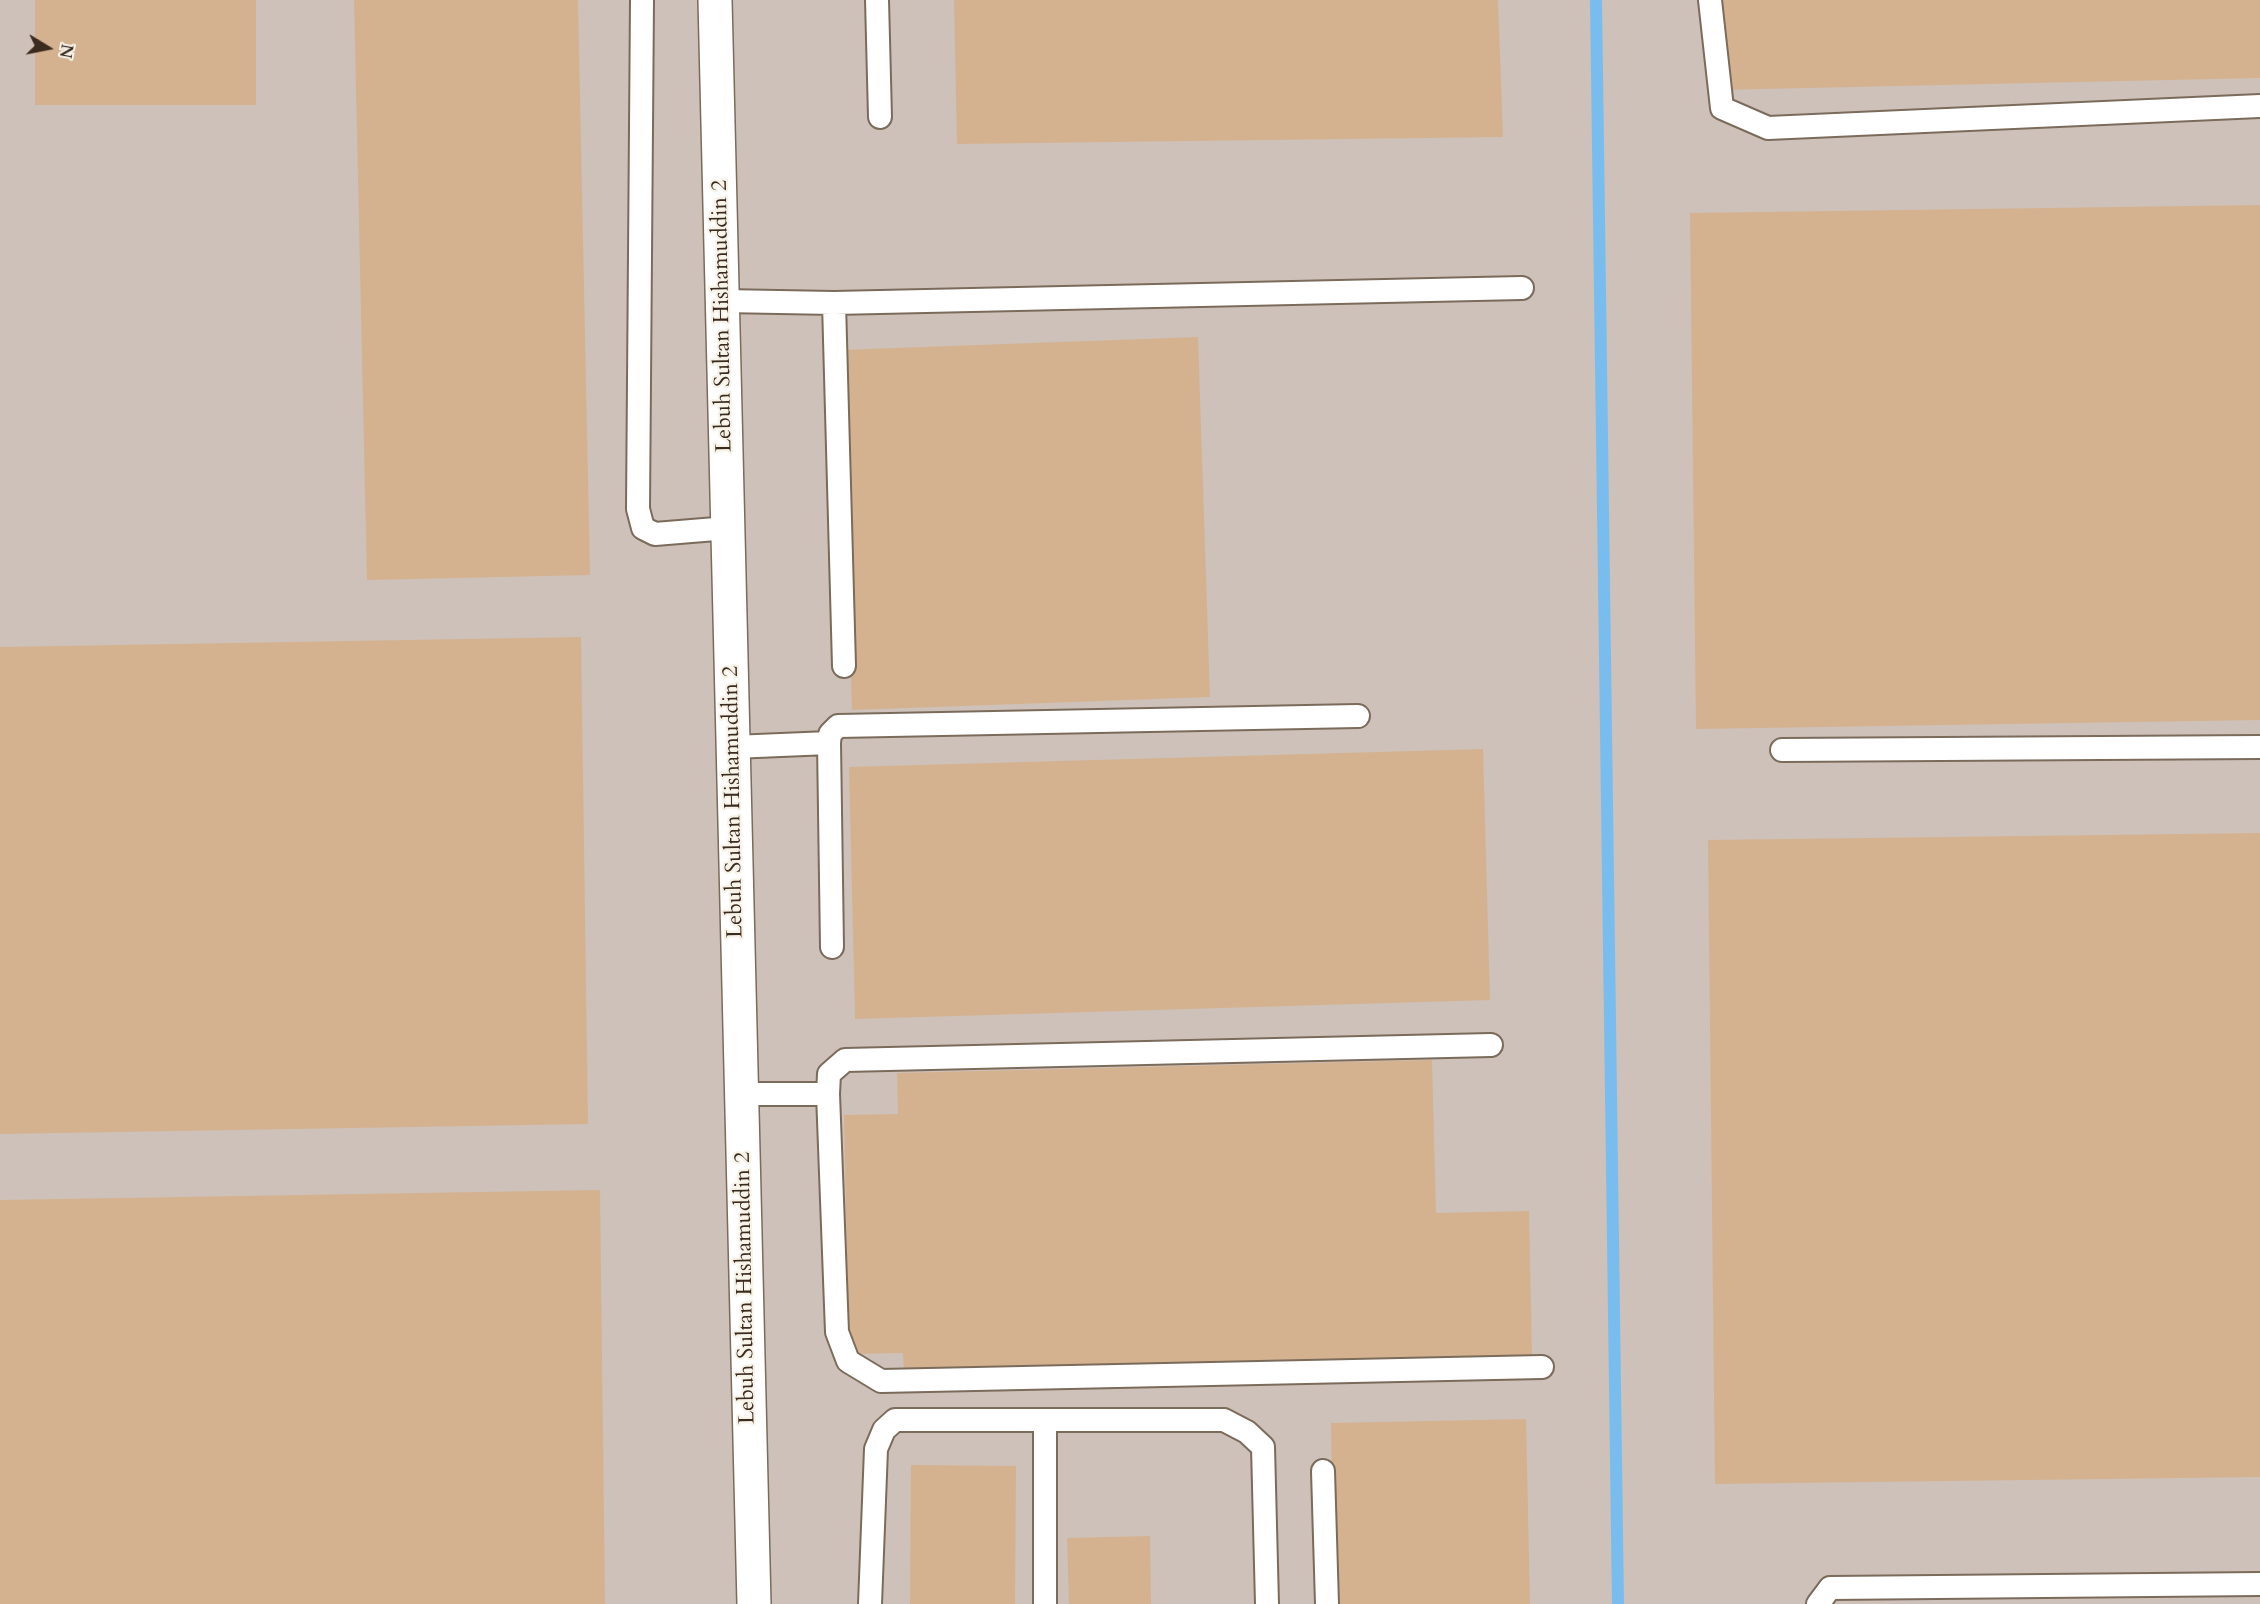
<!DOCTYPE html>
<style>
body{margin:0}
#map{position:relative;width:2260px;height:1604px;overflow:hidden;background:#f3e5cd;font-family:Cardo,serif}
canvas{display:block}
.north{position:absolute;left:18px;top:18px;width:60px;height:60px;-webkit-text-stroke:4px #f7f3e8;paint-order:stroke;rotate:100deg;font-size:16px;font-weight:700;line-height:24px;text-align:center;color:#3b2a1e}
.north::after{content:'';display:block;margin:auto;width:21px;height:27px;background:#3b2a1e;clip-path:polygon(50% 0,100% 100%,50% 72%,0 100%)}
</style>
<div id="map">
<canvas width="2260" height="1604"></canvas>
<div class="north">N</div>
</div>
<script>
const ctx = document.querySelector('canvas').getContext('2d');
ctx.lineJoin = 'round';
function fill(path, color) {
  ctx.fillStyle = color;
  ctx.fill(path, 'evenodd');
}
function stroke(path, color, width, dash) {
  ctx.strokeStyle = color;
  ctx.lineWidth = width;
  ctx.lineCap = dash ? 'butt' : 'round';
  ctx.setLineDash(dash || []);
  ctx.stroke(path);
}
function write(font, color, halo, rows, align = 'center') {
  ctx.font = font + ' Cardo,serif';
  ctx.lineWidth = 4.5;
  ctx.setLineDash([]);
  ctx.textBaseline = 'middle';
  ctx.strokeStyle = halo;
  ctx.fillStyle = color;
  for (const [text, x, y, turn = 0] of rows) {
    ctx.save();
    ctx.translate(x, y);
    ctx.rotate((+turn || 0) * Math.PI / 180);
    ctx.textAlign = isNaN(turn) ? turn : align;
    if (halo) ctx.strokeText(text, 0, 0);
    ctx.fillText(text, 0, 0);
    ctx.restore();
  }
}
fill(new Path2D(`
 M0,0H2260V1604H0Z`), '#cec1b9');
stroke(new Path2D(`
 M1596,0L1618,1604`), '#79bdef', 12);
fill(new Path2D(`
 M35,0H256V105H35Z
 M354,0H578L590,575L367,580Z
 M954,0H1498L1503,137L957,144Z
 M1716,0H2260V78L1717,90Z
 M2260,205V720L1696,729L1690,213Z
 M1198,337L1210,697L852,710L841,350Z
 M581,637L588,1124L0,1134V647Z
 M1483,749L1490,1000L855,1019L849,767Z
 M2260,833V1477L1715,1484L1708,840Z
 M1432,1060L1436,1213L1529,1211L1532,1357L904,1373L903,1353L849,1354L844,1115L898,1114L897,1073Z
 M600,1190L605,1604H0V1200Z
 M1526,1419L1530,1604H1334L1331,1423Z
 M911,1465L1016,1466L1015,1604H910Z
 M1150,1536L1151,1604H1069L1067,1538Z`), '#d4b290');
const lane = new Path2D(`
 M642,0L638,509L643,528L655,534L728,528
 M877,0L880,117
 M1710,0L1722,108L1768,128L2260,106
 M723,301L834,303L844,666
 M834,303L1522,288
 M829,743L832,947
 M733,747L829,743L830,734L838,726L1358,716
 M1782,750L2260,747
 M741,1094H828L837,1332L848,1361L881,1381L1542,1367
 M828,1094L829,1074L845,1060L1491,1045
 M1323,1471L1327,1604
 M870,1604L876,1449L884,1430L895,1420H1224L1247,1432L1263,1447L1267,1604
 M1045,1604V1420
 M1818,1604L1830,1588L2260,1584`);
const street = new Path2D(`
 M715,0L754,1604`);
stroke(lane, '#7b6b5b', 26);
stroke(street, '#7b6b5b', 36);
stroke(lane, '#fff', 22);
stroke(street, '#fff', 33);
write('22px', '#3b2a1e', '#f7f3e8', [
 ["Lebuh Sultan Hishamuddin 2",723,316,-91],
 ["Lebuh Sultan Hishamuddin 2",734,802,-91],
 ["Lebuh Sultan Hishamuddin 2",746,1288,-91]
]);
</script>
